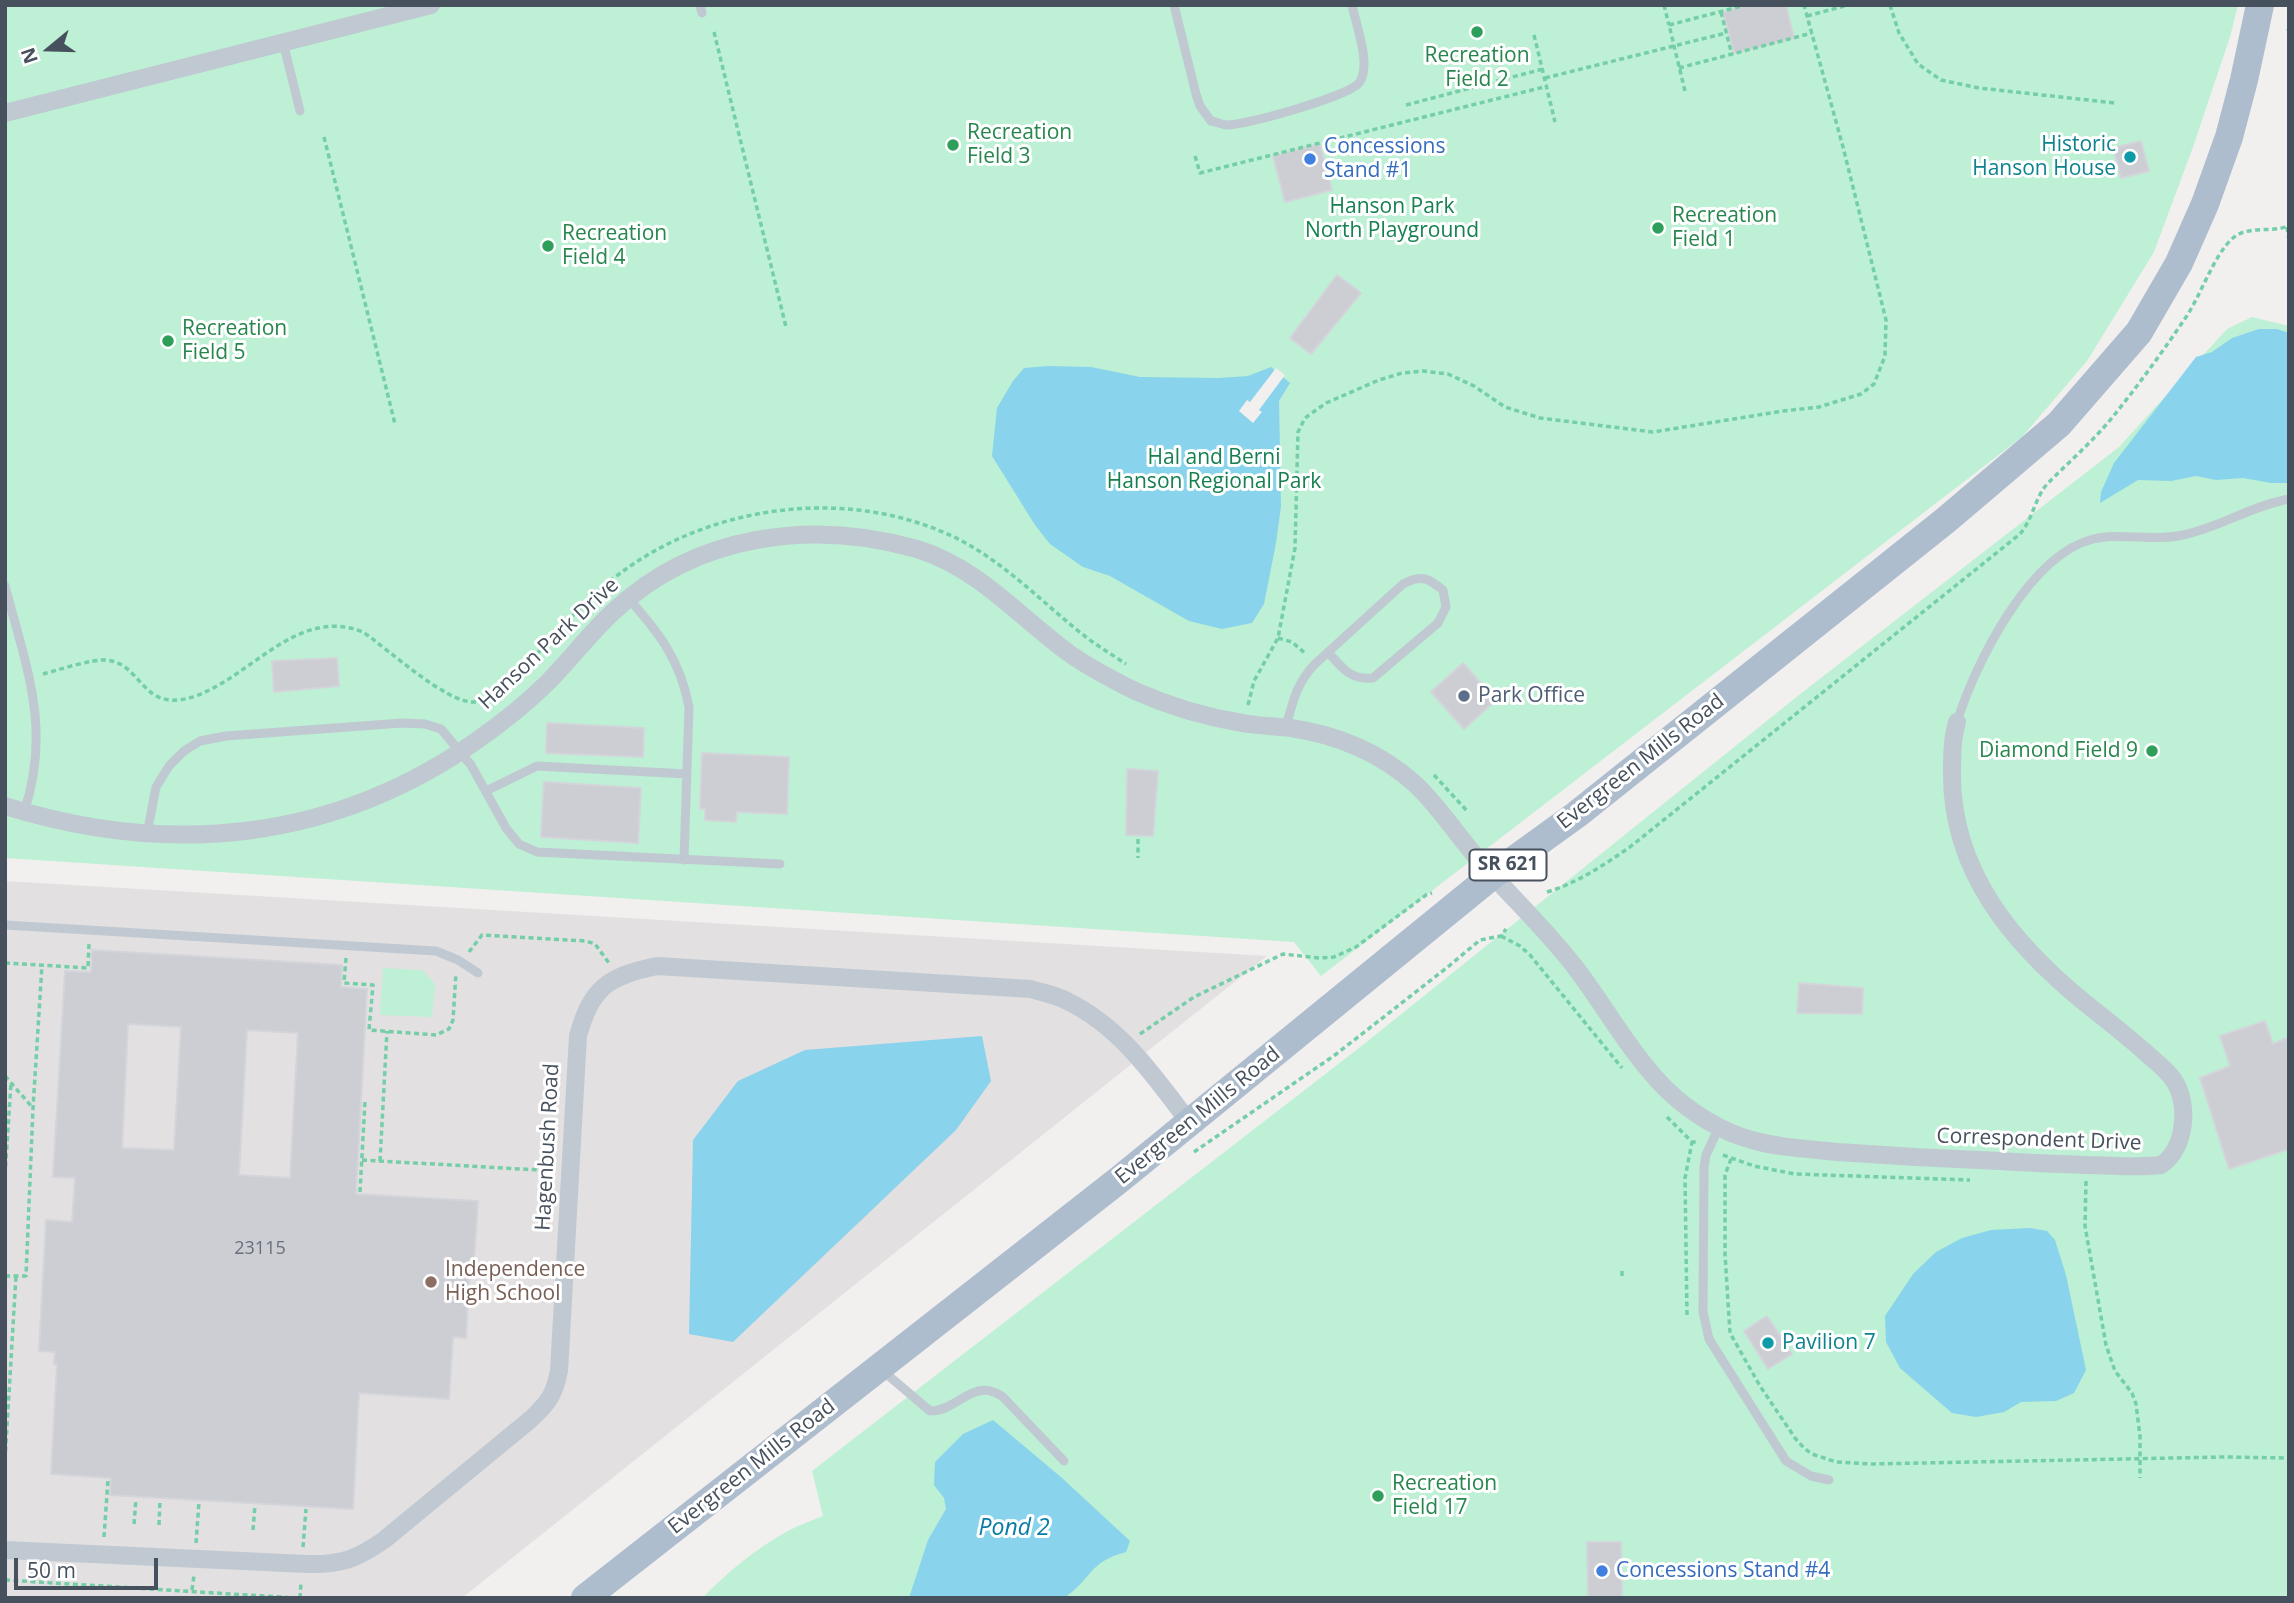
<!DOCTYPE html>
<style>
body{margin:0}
#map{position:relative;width:2294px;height:1603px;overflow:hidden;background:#f2efef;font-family:"Open Sans",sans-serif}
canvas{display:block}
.frame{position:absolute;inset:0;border:7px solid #47515d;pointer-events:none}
.north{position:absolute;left:14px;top:14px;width:70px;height:70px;-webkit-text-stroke:5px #fff;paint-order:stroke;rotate:251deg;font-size:19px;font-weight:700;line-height:28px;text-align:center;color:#47515d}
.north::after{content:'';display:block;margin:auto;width:24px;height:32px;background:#47515d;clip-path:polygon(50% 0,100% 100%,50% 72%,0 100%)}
.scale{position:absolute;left:14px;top:1558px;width:144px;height:32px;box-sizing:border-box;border:4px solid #47515d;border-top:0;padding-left:9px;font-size:21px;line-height:24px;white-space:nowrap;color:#47515d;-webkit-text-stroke:5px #fff;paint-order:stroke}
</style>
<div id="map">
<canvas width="2294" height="1603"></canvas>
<div class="frame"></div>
<div class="north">N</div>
<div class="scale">50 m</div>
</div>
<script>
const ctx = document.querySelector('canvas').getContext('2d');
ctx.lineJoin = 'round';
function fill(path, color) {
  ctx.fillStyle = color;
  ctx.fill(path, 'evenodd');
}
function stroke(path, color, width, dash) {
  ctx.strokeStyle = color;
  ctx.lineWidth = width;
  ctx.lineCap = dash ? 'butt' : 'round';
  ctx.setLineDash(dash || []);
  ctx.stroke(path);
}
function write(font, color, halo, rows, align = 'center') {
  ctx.font = font + ' "Open Sans",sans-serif';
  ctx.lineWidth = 6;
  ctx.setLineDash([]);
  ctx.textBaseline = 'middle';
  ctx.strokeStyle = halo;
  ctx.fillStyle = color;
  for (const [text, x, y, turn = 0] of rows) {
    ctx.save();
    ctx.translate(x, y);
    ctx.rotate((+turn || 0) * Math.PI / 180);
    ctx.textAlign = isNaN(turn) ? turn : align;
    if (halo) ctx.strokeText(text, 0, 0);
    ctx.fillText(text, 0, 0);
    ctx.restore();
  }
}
fill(new Path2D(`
 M5,881L1267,956L462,1598H5Z`), '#e3e0e1');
fill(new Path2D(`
 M5,5H2238L2230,37L2193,147L2154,252L2087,361L2022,437L1321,976L1294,942L5,858Z
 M2252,317L2289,326V1598H702C727,1573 756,1548 788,1531C799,1525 811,1521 823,1516L812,1471L1359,1048L1799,695L2119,447L2227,329Z
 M383,968L422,970L435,984L432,1017L380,1015Z`), '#bdf0d4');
fill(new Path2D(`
 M2259,329H2277L2289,333V483H2271L2243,478L2216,480L2196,476L2171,481L2138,480L2100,503L2101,492L2114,463L2196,357L2212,352L2232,338Z
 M1048,366L1091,367L1140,377L1219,378L1248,376L1271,367L1290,383L1279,401L1281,506L1276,543L1264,604L1252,623L1222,629L1189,621L1110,576L1083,567L1050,544L1035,525L992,456L997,408L1013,381L1024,368Z
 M982,1036L991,1081L956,1130L733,1342L689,1334L693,1140L738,1081L805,1050Z
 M2030,1228L2047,1231L2055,1240L2066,1275L2086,1370L2074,1393L2056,1401L2021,1402L2004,1412L1976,1417L1952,1413L1900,1368L1886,1342L1885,1316L1913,1274L1936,1252L1962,1238L1991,1230Z
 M993,1420L1062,1478L1130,1541L1126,1552C1088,1562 1092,1579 1064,1598H909L928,1540L946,1509L944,1498L934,1485L935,1462L963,1434Z`), '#89d3ed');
fill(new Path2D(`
 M1276,368L1285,375L1259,410L1262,412L1253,423L1239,411L1247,400L1250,402Z`), '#f2efef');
const building = new Path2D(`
 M1749,5H1786L1794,38L1734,53L1723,12Z
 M2141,141L2149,171L2121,178L2113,148Z
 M1320,144L1332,190L1285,202L1273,156Z
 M1337,275L1361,293L1311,354L1290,338Z
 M337,658L339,686L274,692L272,661Z
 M1463,663L1496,700L1464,729L1431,692Z
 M547,723L644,728L643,757L546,753Z
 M702,753L789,757L787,814L737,812L736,822L705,820V809H700Z
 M1127,769L1158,771L1153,836L1126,835Z
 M544,782L641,788L638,843L541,837Z
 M92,950L342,965L341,987L367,989L356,1194L478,1201L473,1276L469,1275L466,1338L453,1337L449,1399L359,1393L353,1509L110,1495L111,1478L51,1474L57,1364H54L55,1352L39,1351L46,1220L72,1222L75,1178L53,1177L65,971L91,972ZM128,1024L181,1027L174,1150L122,1148ZM247,1030L298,1033L290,1178L239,1175Z
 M1799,983L1863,988L1862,1014L1797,1013Z
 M2265,1021L2273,1044L2289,1037V1149L2229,1169L2200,1078L2230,1066L2220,1036Z
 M1767,1316L1792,1354L1768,1369L1744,1331Z
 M1587,1542H1621L1622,1598H1588Z`);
fill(building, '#ccced4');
stroke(building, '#d3d5db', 2);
stroke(new Path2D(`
 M1664,5L1669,25
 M1890,5L1899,33L1918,64L1941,80L1979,88L2115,103
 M1721,12L1732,55
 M1807,16L1848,5
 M2287,29L2289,30
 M714,32L786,327
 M1534,35L1555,122
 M1679,68L1812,33
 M1545,78L1726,33
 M1685,91L1669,25L1746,5
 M1406,105L1543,69
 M324,137L395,424
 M1195,156L1200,173L1548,86
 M2287,227L2289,241
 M1278,638L1292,642L1306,654
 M43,674C58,670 92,659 106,660C142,663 141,711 189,698C248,682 295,605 363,632C388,649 446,703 474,702C487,701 499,692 509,685C546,645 582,600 626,569C720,502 856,487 960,540C1006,564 1042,602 1082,634C1096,645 1111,654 1126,664
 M1248,705L1254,681L1278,638L1295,548L1298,432L1305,418L1326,403L1379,380L1402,373L1423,371L1448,374L1474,386L1505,407L1540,418L1653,432L1783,411L1819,407L1861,394L1874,384L1885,356L1886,320L1843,147L1804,5
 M1434,775L1468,812
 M1138,839V858
 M1547,892C1577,883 1604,865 1630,847L2020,534C2033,519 2035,497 2048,483C2069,462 2092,442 2111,419C2137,387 2161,354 2184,320C2200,298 2214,254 2233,238C2248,225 2271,233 2289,226
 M1501,936L1520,946L1530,955L1622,1068
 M469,952L482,935L586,941L595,944L609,963
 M346,958L344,983L373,985L369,1030L436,1035L449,1029L453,1020L456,973
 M5,963L88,968L89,944
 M1140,1034L1194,997L1283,954L1319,958L1334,957L1356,947L1426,895L1432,893
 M5,1076L33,1108
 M1667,1117L1692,1142H1697
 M1194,1152L1335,1055L1449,966L1480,940L1501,936L1506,929
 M1723,1155L1754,1166L1795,1174L1970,1180
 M1731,1159L1725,1175V1254L1730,1333L1760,1386L1795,1438L1804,1448L1812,1454L1836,1462L1871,1464L2225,1457L2289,1458
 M362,1160L539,1170
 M380,1161L387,1031
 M5,1175L11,1083
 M2086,1181L2085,1226L2106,1345L2115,1371L2132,1393L2136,1404L2140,1436V1478
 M360,1192L365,1101
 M1622,1271V1277
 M5,1276H26L33,1108L42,965
 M1687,1315L1685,1178L1692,1142
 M5,1460L16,1276
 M134,1524L136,1499
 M159,1525L160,1500
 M253,1530L255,1505
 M104,1537L108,1480
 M196,1543L199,1502
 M303,1547L306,1509
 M5,1580L296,1598
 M192,1590L194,1575
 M300,1598L301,1582`), '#74cea8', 3.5, [5, 3.5]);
stroke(new Path2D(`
 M700,5L702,13
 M1174,5L1196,94L1200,106L1211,121C1216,122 1221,124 1226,125C1244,126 1349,96 1359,83C1372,66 1356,25 1352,5
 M283,42L300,111
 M5,586C26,666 52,729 24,812
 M629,599C660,634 680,660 689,707L684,860
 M1957,722C1975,664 2029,555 2093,539C2121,532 2152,542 2183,535C2220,527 2251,506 2289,499
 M1286,727C1293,701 1296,684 1315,664L1403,584C1421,574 1428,578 1443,590L1446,607L1438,623L1373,678C1350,680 1342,668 1328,652
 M486,791L537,766L687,774
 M147,834L156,787L169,766L184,751L200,741L226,736L402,723L425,724L441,729L471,765L506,828L519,844L537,852L780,864
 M5,925L436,951L458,960L478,973
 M1719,1127L1706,1155L1704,1167L1703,1312L1709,1339L1786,1461L1811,1476L1829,1480
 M883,1371L930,1411C959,1411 973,1376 1003,1397L1064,1461`), '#c0c9d1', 9);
stroke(new Path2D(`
 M5,113L431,5
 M5,806C172,858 335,841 479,739C503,722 526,704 547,683C570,660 590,633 614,611C696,534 812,519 917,549C979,568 1020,618 1070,654C1090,668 1113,680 1135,691C1169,706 1205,717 1242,723C1258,726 1275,726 1291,728C1338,735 1379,752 1414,783C1439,806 1456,834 1478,859C1511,897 1548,931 1578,971C1608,1011 1631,1054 1667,1090C1690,1112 1721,1132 1752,1140C1780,1148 1809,1149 1838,1152C1892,1156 1946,1159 2000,1161C2029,1163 2058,1164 2087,1165C2112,1165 2136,1168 2161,1165C2186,1149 2190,1103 2173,1079C2166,1069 2155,1061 2146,1053C2126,1035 2105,1019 2084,1002C2013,944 1952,872 1952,775C1952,757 1952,739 1957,722
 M5,1550L307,1564C341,1565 357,1559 384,1540L531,1419C549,1402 554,1395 559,1371L578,1036C591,988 608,976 657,966L1031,989C1043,993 1056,995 1067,1001C1121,1027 1154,1076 1189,1122`), '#c0c9d1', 18);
stroke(new Path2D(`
 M585,1598L1120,1179L1493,875L1576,815L1946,520L2059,424L2139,332L2179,263L2205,204L2229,137L2244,80L2260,5`), '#aebdce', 28);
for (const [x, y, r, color] of [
 [1477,32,7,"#2e9e5b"],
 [953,145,7,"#2e9e5b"],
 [2130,157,7,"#0f9aa8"],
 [1310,159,7,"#3f7fe0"],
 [1658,228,7,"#2e9e5b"],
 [548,246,7,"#2e9e5b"],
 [168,341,7,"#2e9e5b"],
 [1464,696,7,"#5c6f8a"],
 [2152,751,7,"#2e9e5b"],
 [431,1282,7,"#8d6e63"],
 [1768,1343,7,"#0f9aa8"],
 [1378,1496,7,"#2e9e5b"],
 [1602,1571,7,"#3f7fe0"]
]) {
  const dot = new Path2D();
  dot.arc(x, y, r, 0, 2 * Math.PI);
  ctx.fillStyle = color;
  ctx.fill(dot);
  stroke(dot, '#fff', 2.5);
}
write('18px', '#68707b', null, [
 ["23115",260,1249]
]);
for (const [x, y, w] of [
 [1508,865,77]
]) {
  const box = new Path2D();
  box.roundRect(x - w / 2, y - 15.5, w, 31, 5);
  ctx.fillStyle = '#fff';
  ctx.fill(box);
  stroke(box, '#47515d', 2);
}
write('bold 19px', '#47515d', null, [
 ["SR 621",1508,865]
]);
write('21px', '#27864d', '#fff', [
 ["Recreation",1477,56,"center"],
 ["Field 2",1477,80,"center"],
 ["Recreation",967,133],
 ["Field 3",967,157],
 ["Recreation",1672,216],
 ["Field 1",1672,240],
 ["Recreation",562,234],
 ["Field 4",562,258],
 ["Recreation",182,329],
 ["Field 5",182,353],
 ["Diamond Field 9",2138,751,"right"],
 ["Recreation",1392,1484],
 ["Field 17",1392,1508]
], 'left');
write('21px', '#0d838f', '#fff', [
 ["Historic",2116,145],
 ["Hanson House",2116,169],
 ["Pavilion 7",1782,1343,"left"]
], 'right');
write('21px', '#366cbe', '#fff', [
 ["Concessions",1324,147],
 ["Stand #1",1324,171],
 ["Concessions Stand #4",1616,1571]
], 'left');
write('21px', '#168051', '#fff', [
 ["Hanson Park",1392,207],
 ["North Playground",1392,231],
 ["Hal and Berni",1214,458],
 ["Hanson Regional Park",1214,482]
]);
write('21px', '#47515d', '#fff', [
 ["Hanson Park Drive",549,644,-43],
 ["Evergreen Mills Road",1641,762,-38],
 ["Evergreen Mills Road",1198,1116,-39],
 ["Correspondent Drive",2039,1140,2],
 ["Hagenbush Road",548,1147,-87],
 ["Evergreen Mills Road",752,1467,-38]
]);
write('21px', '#4e5e75', '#fff', [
 ["Park Office",1478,696]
], 'left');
write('21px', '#785e54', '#fff', [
 ["Independence",445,1270],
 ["High School",445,1294]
], 'left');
write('italic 23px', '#0a7ba5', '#fff', [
 ["Pond 2",1014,1528]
]);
</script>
